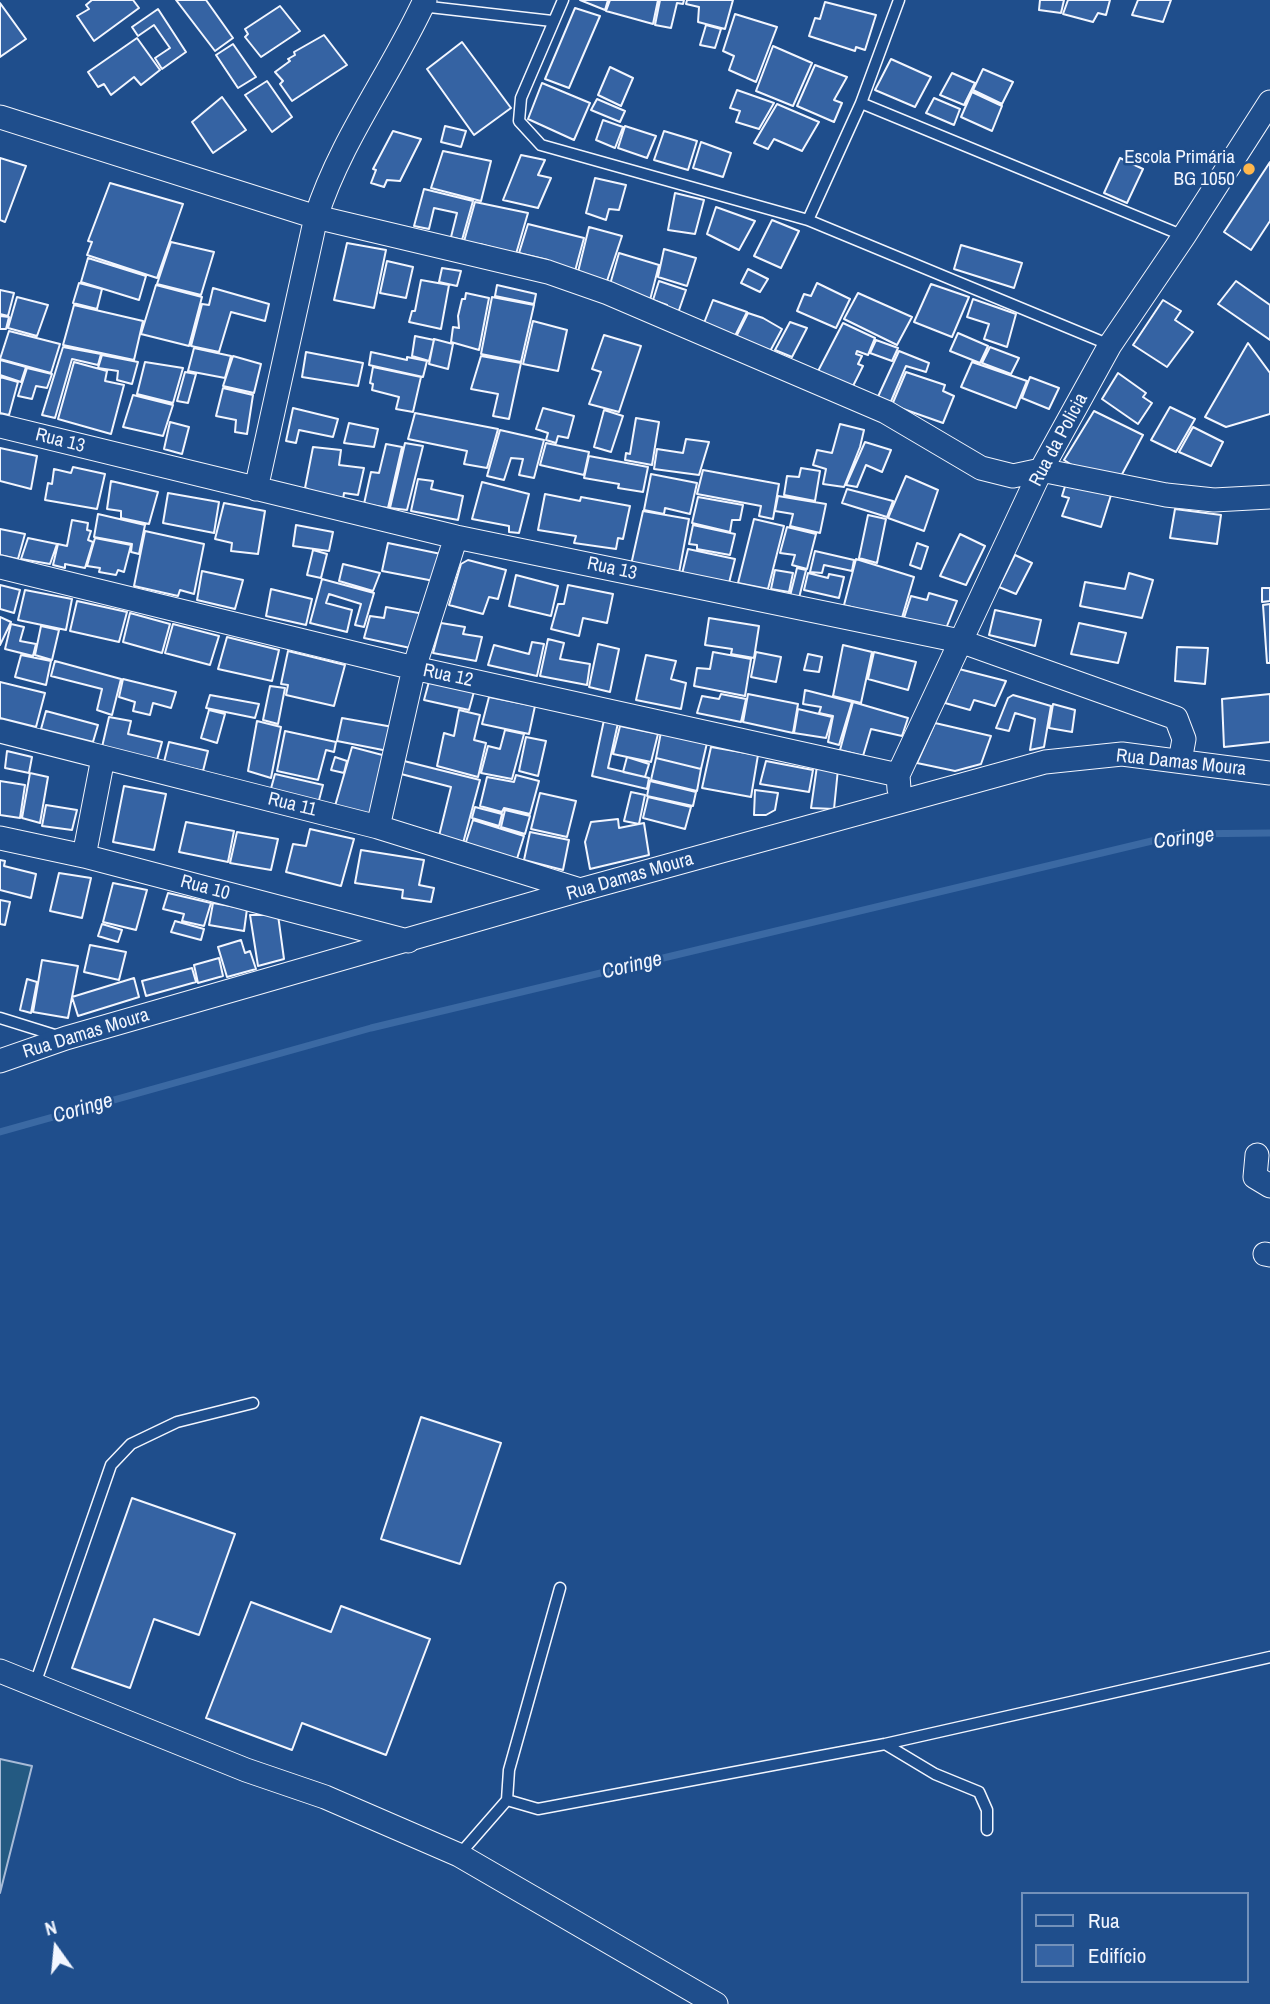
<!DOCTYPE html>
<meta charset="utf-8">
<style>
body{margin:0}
#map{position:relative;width:1270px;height:2004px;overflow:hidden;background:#1f4e8c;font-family:"Archivo Narrow",sans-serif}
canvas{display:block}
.legend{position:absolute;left:1021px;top:1892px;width:228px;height:91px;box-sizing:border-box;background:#1f4e8c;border:2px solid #7391ba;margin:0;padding:9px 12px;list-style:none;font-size:21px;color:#f2f6ff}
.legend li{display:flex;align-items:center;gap:14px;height:35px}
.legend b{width:35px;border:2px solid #7391ba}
.north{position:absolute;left:21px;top:1913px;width:70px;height:70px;-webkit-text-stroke:5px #1f4e8c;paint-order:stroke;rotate:345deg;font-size:19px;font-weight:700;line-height:28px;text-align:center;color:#f2f6ff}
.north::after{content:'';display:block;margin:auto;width:24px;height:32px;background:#f2f6ff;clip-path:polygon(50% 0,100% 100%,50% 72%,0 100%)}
</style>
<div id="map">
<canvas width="1270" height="2004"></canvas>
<ul class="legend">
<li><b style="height:9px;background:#1f4e8c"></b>Rua</li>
<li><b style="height:19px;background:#3563a3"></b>Edifício</li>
</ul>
<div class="north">N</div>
</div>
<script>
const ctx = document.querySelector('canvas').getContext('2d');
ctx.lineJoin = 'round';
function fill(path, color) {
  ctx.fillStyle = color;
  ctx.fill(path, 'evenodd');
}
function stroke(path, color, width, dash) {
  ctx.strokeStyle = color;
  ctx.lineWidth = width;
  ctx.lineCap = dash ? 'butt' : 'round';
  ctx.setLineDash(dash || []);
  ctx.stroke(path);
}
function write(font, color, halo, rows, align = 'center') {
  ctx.font = font + ' "Archivo Narrow",sans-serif';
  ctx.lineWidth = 5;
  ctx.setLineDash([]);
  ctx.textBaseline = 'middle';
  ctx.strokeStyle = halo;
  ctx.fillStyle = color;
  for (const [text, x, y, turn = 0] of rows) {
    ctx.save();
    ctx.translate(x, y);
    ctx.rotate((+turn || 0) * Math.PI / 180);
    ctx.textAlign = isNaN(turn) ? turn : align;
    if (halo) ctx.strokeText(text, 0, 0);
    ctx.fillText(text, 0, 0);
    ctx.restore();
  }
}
const green = new Path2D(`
 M0,1759L32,1766L0,1893Z`);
fill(green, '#245a82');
stroke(green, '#a8bbd7', 2);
stroke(new Path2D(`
 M0,1132L371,1028L1181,834L1270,833`), '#3b69a3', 7);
const building = new Path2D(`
 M92,0H133L139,8L94,41L77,16L89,9L86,5Z
 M176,0H206L233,38L215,51Z
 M580,0H608L605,10Z
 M610,0H658L653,24L606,11Z
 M660,0H684L683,4L677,3L671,28L655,25Z
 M687,0H733L725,29L698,22L699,7L686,4Z
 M1040,0H1064L1061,13L1039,10Z
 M1068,0H1110L1106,15L1098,13L1093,22L1063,14Z
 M1138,0H1171L1163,22L1132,15Z
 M825,2L876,15L865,50L856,47L855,51L809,36L815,18L820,19Z
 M0,3L26,39L0,57Z
 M280,6L300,31L261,57L245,37L248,34L245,29Z
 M575,8L600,16L569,88L545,79Z
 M158,9L186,52L162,69L155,58L170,48L154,25L138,36L132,27Z
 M735,14L777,27L756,82L729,70L734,56L723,51Z
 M706,25L721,29L715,48L700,45Z
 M324,35L347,65L292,101L280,84L283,81L275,72L290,61L288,59L295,55L294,52Z
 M137,38L160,70L141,85L134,77L111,95L104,84L98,87L88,72Z
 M462,42L511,108L474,135L427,69Z
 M233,44L256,77L238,88L216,55Z
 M773,46L812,63L793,106L756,91Z
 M891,59L931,77L915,107L875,90Z
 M815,65L847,77L834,100L842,103L834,122L797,106Z
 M610,67L633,78L621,106L598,95Z
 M983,69L1013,82L1002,104L973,90Z
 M952,73L975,83L964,105L940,95Z
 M267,81L292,117L272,132L245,95Z
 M542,83L590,103L574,140L528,119Z
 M737,90L774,103L759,129L736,122L740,111L730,108Z
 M972,92L1002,106L992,131L961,117Z
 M222,97L246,130L213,153L192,122Z
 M934,98L960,109L954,125L926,113Z
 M597,99L625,111L620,122L591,110Z
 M777,104L819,122L802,151L774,139L768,149L754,143Z
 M603,120L623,127L615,148L596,140Z
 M445,126L466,131L461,147L441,142Z
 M625,126L656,136L647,158L618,148Z
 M393,131L421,139L400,181L387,180L384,187L371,183L376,170L373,169Z
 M664,131L697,141L688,170L654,160Z
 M701,142L731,153L723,177L693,168Z
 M443,151L491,161L481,201L431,188Z
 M521,155L545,160L538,175L551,178L538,208L503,200Z
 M0,158L26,166L5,222L0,220Z
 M1120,158L1143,169L1127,203L1104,193Z
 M1270,162V221L1251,250L1224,232Z
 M595,178L626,185L619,210L609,209L606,220L586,213Z
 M110,183L183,204L157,278L87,255L92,242L88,241Z
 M424,189L473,201L462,240L451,237L457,213L434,208L429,229L414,226Z
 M675,193L704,200L695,234L668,230Z
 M475,202L528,213L516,254L480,244L479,249L463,245Z
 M716,207L755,221L739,250L707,234Z
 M772,220L799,231L781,268L754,256Z
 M528,224L584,238L575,271L547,266L548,260L519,253Z
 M589,227L622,236L607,281L578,272Z
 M171,242L214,252L201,295L157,284Z
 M347,243L386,250L374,308L334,300Z
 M961,245L1022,263L1014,288L954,269Z
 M664,249L696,258L687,286L658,277Z
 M619,253L659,265L650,300L609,288Z
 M88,258L146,276L139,300L81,282Z
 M387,261L413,267L406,298L380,293Z
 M442,268L461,271L457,286L439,282Z
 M748,269L768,279L760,292L741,283Z
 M421,280L449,285L441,329L409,322L412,311H415Z
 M659,281L686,290L678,313L665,310L667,305L653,300Z
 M1236,281L1270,305V340L1218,304Z
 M79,283L102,289L97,309L73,303Z
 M817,283L850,299L836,328L797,311L804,294L811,296Z
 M931,284L969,297L952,337L914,322Z
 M156,285L202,297L189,346L141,334Z
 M497,285L536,294L534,304L495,296Z
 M213,288L269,304L265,321L231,312L219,352L191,346L202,304L209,305Z
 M0,290L14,293L8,316L0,314Z
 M466,293L489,298L479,350L451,342L453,327L459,328L458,316L462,299H465Z
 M858,293L912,317L897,345L844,319Z
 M17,297L48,305L37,336L8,328Z
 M492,297L534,305L521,362L481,354Z
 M973,299L1016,314L1007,347L984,339L989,324L967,317Z
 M713,300L747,312L735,336L704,323Z
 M1163,300L1181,311L1175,320L1193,332L1167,367L1133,345Z
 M74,305L143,321L134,360L63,345Z
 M748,313L763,318L782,329L768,355L736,337Z
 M0,316L9,317L6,329H0Z
 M533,321L567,330L558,371L523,364Z
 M790,322L807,328L792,357L775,350Z
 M843,323L875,338L868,355L857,351L856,354L862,356L858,364L863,366L851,390L816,375Z
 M9,331L60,344L51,373L0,359Z
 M958,333L988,346L980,363L950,351Z
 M604,335L641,346L619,412L589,404L601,372L592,369Z
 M415,336L434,340L429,361L412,356Z
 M434,339L453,344L448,369L429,364Z
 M876,340L898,348L892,361L870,353Z
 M1248,343L1270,373V414L1226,427L1205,417Z
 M63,347L101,354L98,365L72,359L55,418L42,415Z
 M990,347L1019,358L1011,374L982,363Z
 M194,348L231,356L225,378L188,371Z
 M899,351L929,363L926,372L906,366L889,406L876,401Z
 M306,352L363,363L358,386L302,377Z
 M371,352L407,360V357L427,361L423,377L369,365Z
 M102,355L138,362L132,384L117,380L118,371L98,368Z
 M233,356L261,364L254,393L223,386Z
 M481,356L521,363L509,419L493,416L498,394L471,389Z
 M0,360L26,367L21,382L0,375Z
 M74,362L107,371L105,381L124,385L111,434L58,419Z
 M145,362L183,368L173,403L137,394Z
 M972,362L1027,381L1016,408L961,387Z
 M373,367L421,377L413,412L396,409L399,397L372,390L373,384L370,383Z
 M27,368L52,374L47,388L36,386L32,399L18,396Z
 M185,372L196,374L188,403L177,401Z
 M906,372L945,385L943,391L954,396L943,423L892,405Z
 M1118,373L1146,393L1143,397L1152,403L1138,424L1102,399Z
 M0,377L18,382L9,415L0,413Z
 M1030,377L1059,388L1049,409L1022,398Z
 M223,388L253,395L247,434L235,432L236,420L216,416Z
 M133,395L173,405L163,436L123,427Z
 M1170,407L1195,419L1176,452L1151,440Z
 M293,408L338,419L333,437L299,430L296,443L286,441Z
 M543,408L574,416L568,438L558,436L556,443L546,440L548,433L536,429Z
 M604,410L623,416L611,452L594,447Z
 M1094,411L1143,435L1120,478L1075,467L1064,460Z
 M415,413L498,429L487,468L464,464L467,451L408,439Z
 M636,418L659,422L652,465L625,460L626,453L630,454Z
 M170,422L189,427L182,454L164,449Z
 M349,423L378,429L374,447L344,443Z
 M840,424L864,430L860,447L844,487L823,484L826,469L813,465L817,450L832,453Z
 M1193,427L1223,442L1211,466L1179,452Z
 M500,430L544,440L534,478L519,475L523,459L511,458L504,480L487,476Z
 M686,439L709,442L699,475L654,469L657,449L683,453Z
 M865,442L891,450L882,472L866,465L857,487L846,485Z
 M405,443L423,446L407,510L390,508Z
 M546,443L589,452L584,475L540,465Z
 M386,444L402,447L388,508L364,504L371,472L379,473Z
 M313,447L341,450L339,465L364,468L358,495L344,493L343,500L308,492V489L305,488Z
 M0,448L37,456L31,489L0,481Z
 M589,456L648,467L643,492L618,488L619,484L584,478Z
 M73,467L105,474L97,509L45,500L48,483L52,484L54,469L71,473Z
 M801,468L820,471L815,501L784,495L787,476L799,477Z
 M703,470L779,484L773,519L759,516L761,506L697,494Z
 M651,474L697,483L690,514L665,508L664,514L644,510Z
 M906,476L938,490L924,531L888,518Z
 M418,479L433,481L431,489L463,496L458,520L411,511Z
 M1067,480L1112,492L1101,527L1062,516L1069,498L1062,496Z
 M111,481L158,492L149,524L121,518V511L107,509Z
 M482,482L529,494L519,533L509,532V526L472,519Z
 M847,489L893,501L887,517L842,503Z
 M168,493L219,502L214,533L163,523Z
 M545,494L580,501L581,497L630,506L623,539L618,538L616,549L574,543L576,536L538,530Z
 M778,496L826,504L820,533L790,526L793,514L775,511Z
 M698,497L743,505L740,520H732L730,532L692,523Z
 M224,503L265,511L258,554L231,551L232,543L215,539Z
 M1175,509L1221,515L1217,544L1170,538Z
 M643,511L689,519L679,573L631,565Z
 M98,514L145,525L139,554L131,552L132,544L94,537Z
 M868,515L886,519L877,563L859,558Z
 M754,519L784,526L768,589L738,583Z
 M72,520L88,523L87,530L91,531L88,540L93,542L85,568L65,564V568L53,565L58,544L67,546Z
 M296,525L333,532L329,551L293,546Z
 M693,525L735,534L730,555L697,549V545L689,544Z
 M787,527L816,534L807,569L792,565L795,555L780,553Z
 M0,529L25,534L18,559L0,555Z
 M145,531L204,544L194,594L180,590L178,596L134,586Z
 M960,534L985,546L966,585L940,576Z
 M28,538L57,544L50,564L21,559Z
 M95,538L131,545L124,572L118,570L116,575L99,572L100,568L87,566Z
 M388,543L441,554L434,581L382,571Z
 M917,543L928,547L921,569L910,565Z
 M688,549L735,559L729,583L682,574Z
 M313,550L327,554L321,578L307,575Z
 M815,551L854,560L852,571L824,565L822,573L810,572Z
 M1015,555L1032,563L1016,594L999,587Z
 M856,559L914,577L901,621L844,605Z
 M468,560L506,570L498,599L489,597L483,614L449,605L461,564Z
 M343,564L380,573L373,591L339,581Z
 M797,568L806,570L799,598L790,596Z
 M775,570L793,573L789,592L771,589Z
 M202,571L243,580L235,609L197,600Z
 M808,573L828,578L829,574L844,577L839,598L804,590Z
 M1129,573L1153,580L1142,618L1080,606L1085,582L1125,589Z
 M516,575L558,586L551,616L509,606Z
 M322,579L374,593L364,627L355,625L361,604L329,594L326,603L352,610L347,632L310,623Z
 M0,585L20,590L14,613L0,609Z
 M568,585L613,594L607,623L583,618L579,636L551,629L558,604H564Z
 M1262,588H1270V601L1262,602Z
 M271,589L312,599L306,625L266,616Z
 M25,590L72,599L66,630L18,620Z
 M929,593L957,601L945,631L903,621L911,596L927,600Z
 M77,601L127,612L119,642L70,631Z
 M1270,604V663H1267L1263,605Z
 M386,607L424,614L415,649L364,638L370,616L384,618Z
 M995,610L1041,620L1035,646L989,635Z
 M130,613L170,624L162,653L123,642Z
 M0,617L11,622L0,645Z
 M709,618L759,626L754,658L731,654L732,649L705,645Z
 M441,623L465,627L463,634L482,637L476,661L433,653Z
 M1079,623L1126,633L1118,663L1071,654Z
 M11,624L24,627L20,641L36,644L33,656L5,649Z
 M173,624L219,636L210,665L165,653Z
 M41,626L59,630L52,660L35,655Z
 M227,637L279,650L272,681L218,669Z
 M548,639L564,643L560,659L590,664L587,685L540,676Z
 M532,642L544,644L537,676L488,665L494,645L529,654Z
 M598,644L619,649L610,692L589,687Z
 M843,645L872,652L861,703L833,696Z
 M1177,647L1208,648L1205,684L1175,681Z
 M288,651L345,665L334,706L286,695L288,685L281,684Z
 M713,652L751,659L745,696L694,686L697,668L710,669Z
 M756,652L781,657L776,682L751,677Z
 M874,652L916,662L908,690L868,679Z
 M808,654L822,657L819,672L804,670Z
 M21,655L51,661L46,685L15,677Z
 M646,655L676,661L671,679L686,683L681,709L636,700Z
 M55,661L121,679L112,715L97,710L102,689L51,676Z
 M959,669L1006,681L995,706L974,700L970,710L945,703Z
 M430,678L475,688L469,710L424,700Z
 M123,679L176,692L171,708L153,703L150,715L133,711L135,702L119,697Z
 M0,682L45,693L36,727L0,718Z
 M270,686L285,688L278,724L263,720Z
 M805,690L852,702L839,745L828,742L833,716L819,713L821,707L803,704Z
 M721,694L746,699L741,722L697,713L702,696L719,699Z
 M748,694L798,704L793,733L743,722Z
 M1270,694V742L1224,747L1222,699Z
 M210,695L259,704L255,718L206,708Z
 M1013,695L1051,706L1044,747L1030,750L1035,719L1015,713L1009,731L996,728L1008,698Z
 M489,697L535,706L529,734L482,724Z
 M853,702L908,718L902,736L871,729L863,756L840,750Z
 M1053,704L1075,710L1072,732L1049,728Z
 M798,709L832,717L826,738L794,733Z
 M209,710L225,714L217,743L201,738Z
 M459,710L480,715L474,740L486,743L478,777L437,766L444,733L454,736Z
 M46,711L98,725L93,742L41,729Z
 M109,717L131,721L128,734L162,742L157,760L102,747Z
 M342,718L393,727L388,751L337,741Z
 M604,720L618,723L608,768L649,778L647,789L592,776Z
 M257,721L281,727L271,778L248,771Z
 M935,723L991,736L981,764L955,771L917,763Z
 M620,726L658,734L651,762L613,754Z
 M505,730L524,734L512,779L481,773L488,746L500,749Z
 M285,731L336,742L334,752L326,750L318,780L277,771Z
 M661,732L707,743L701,769L656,758Z
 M526,737L546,741L538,776L519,771Z
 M169,742L208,751L203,771L164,762Z
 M352,747L390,757L371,817L335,806Z
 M711,747L758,755L751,797L702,788Z
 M7,751L32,757L29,773L5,768Z
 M335,757L347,761L344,773L331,770Z
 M627,757L649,764L645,777L623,772Z
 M656,758L701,769L697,791L651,780Z
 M404,761L480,780L462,847L438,840L451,787L401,774Z
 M766,761L813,770L809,792L760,784Z
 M817,766L838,769L834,809L811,808Z
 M30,773L48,777L40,823L22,818Z
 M275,774L323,785L318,804L270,792Z
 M516,775L539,781L530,814L504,808L502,812L480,806L487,777L514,782Z
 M0,781L25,785L20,818L0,815Z
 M650,781L696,792L693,806L647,796Z
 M124,786L166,794L154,850L113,842Z
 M755,790L778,793L775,810L766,815H754Z
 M631,792L645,795L639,824L624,821Z
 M540,793L576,801L567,837L531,829Z
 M648,797L691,807L685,829L643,818Z
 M46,805L77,810L72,830L42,826Z
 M475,807L502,814L499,826L472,818Z
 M505,810L530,816L525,834L501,827Z
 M618,819L619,828L644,823L649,855L590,869L585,842L591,822Z
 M473,820L524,836L516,862L465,845Z
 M186,822L234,831L228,862L179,852Z
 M310,829L354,839L341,886L286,872L293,844L306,846Z
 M237,832L278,839L271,870L230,863Z
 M530,832L569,840L563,870L524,860Z
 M361,850L424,860L419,885L434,888L431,902L402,898L403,890L355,883Z
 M0,860L5,861L4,866L36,874L31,898L0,890Z
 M59,873L91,878L82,918L50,911Z
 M113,883L147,890L136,930L103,922Z
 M168,893L211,903L204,926L182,921L184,914L163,909Z
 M0,900L10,902L5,925L0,924Z
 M213,903L247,909L244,931L209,925Z
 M250,915H278L284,959L258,966Z
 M175,921L204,929L201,940L171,932Z
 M102,924L122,930L118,942L98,936Z
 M241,940L245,953L250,951L256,969L227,977L218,947Z
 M90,945L126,952L119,980L84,972Z
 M219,958L223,976L198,983L194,965Z
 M42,960L78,966L68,1018L33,1012Z
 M192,968L196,982L146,996L142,981Z
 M134,978L139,997L78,1016L72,997Z
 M27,979L37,982L31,1013L20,1010Z
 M421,1417L501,1443L460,1564L381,1539Z
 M132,1498L235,1534L199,1635L154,1619L130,1688L72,1668Z
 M251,1602L331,1632L341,1606L430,1639L386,1755L302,1723L292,1750L206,1718Z`);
fill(building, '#3563a3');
stroke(building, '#f2f6ff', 2);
const service = new Path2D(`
 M563,0L521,98L519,121L541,145L808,220L1110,345
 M421,6L552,21
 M861,103L1184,236
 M808,220L861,103L899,0
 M0,1018L61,1037
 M35,1684L111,1465L131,1444L177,1422L253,1403
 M885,1744L935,1774L979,1792L987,1810V1830
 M507,1800L538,1809L885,1744L1270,1657
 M459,1855L507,1800L509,1770L560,1588`);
const minor = new Path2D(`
 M0,117L316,217L548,272L608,293L886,412L981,468L1013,476L1041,470L1166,495L1214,500L1270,497
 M0,426L456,537L960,641L1176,718L1184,739L1180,761
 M256,489L316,217C341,139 391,74 425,0
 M0,567L414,668L898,775
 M0,731L378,827L580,890
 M899,789L898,775L1041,470L1110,345L1184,236L1270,102
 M378,827L414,668L456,537
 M0,838L84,856L408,941
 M84,856L103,758
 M0,1061L66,1038L580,890L1045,762L1122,754L1270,773
 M1257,1155L1255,1177L1270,1186
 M1265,1254L1270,1255
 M0,1671L246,1770L325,1797L459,1855L716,2004`);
stroke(service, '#f2f6ff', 13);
stroke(minor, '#f2f6ff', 25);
stroke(service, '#1f4e8c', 10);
stroke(minor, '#1f4e8c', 23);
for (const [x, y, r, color] of [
 [1249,169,7,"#ffb74d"]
]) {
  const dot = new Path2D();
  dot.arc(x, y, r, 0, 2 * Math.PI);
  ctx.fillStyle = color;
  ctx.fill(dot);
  stroke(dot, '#1f4e8c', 2.5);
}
write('19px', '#f2f6ff', '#1f4e8c', [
 ["Escola Primária",1235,158],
 ["BG 1050",1235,180]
], 'right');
write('19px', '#f2f6ff', '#1f4e8c', [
 ["Rua da Policia",1059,440,-62],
 ["Rua 13",60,441,14],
 ["Rua 13",612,569,12],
 ["Rua 12",448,676,12],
 ["Rua Damas Moura",1181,763,6],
 ["Rua 11",292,805,14],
 ["Rua Damas Moura",630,877,-16],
 ["Rua 10",205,888,15],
 ["Rua Damas Moura",86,1034,-17]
]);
write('italic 21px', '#f2f6ff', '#1f4e8c', [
 ["Coringe",1184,839,-7],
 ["Coringe",632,966,-13],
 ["Coringe",83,1109,-16]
]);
</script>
